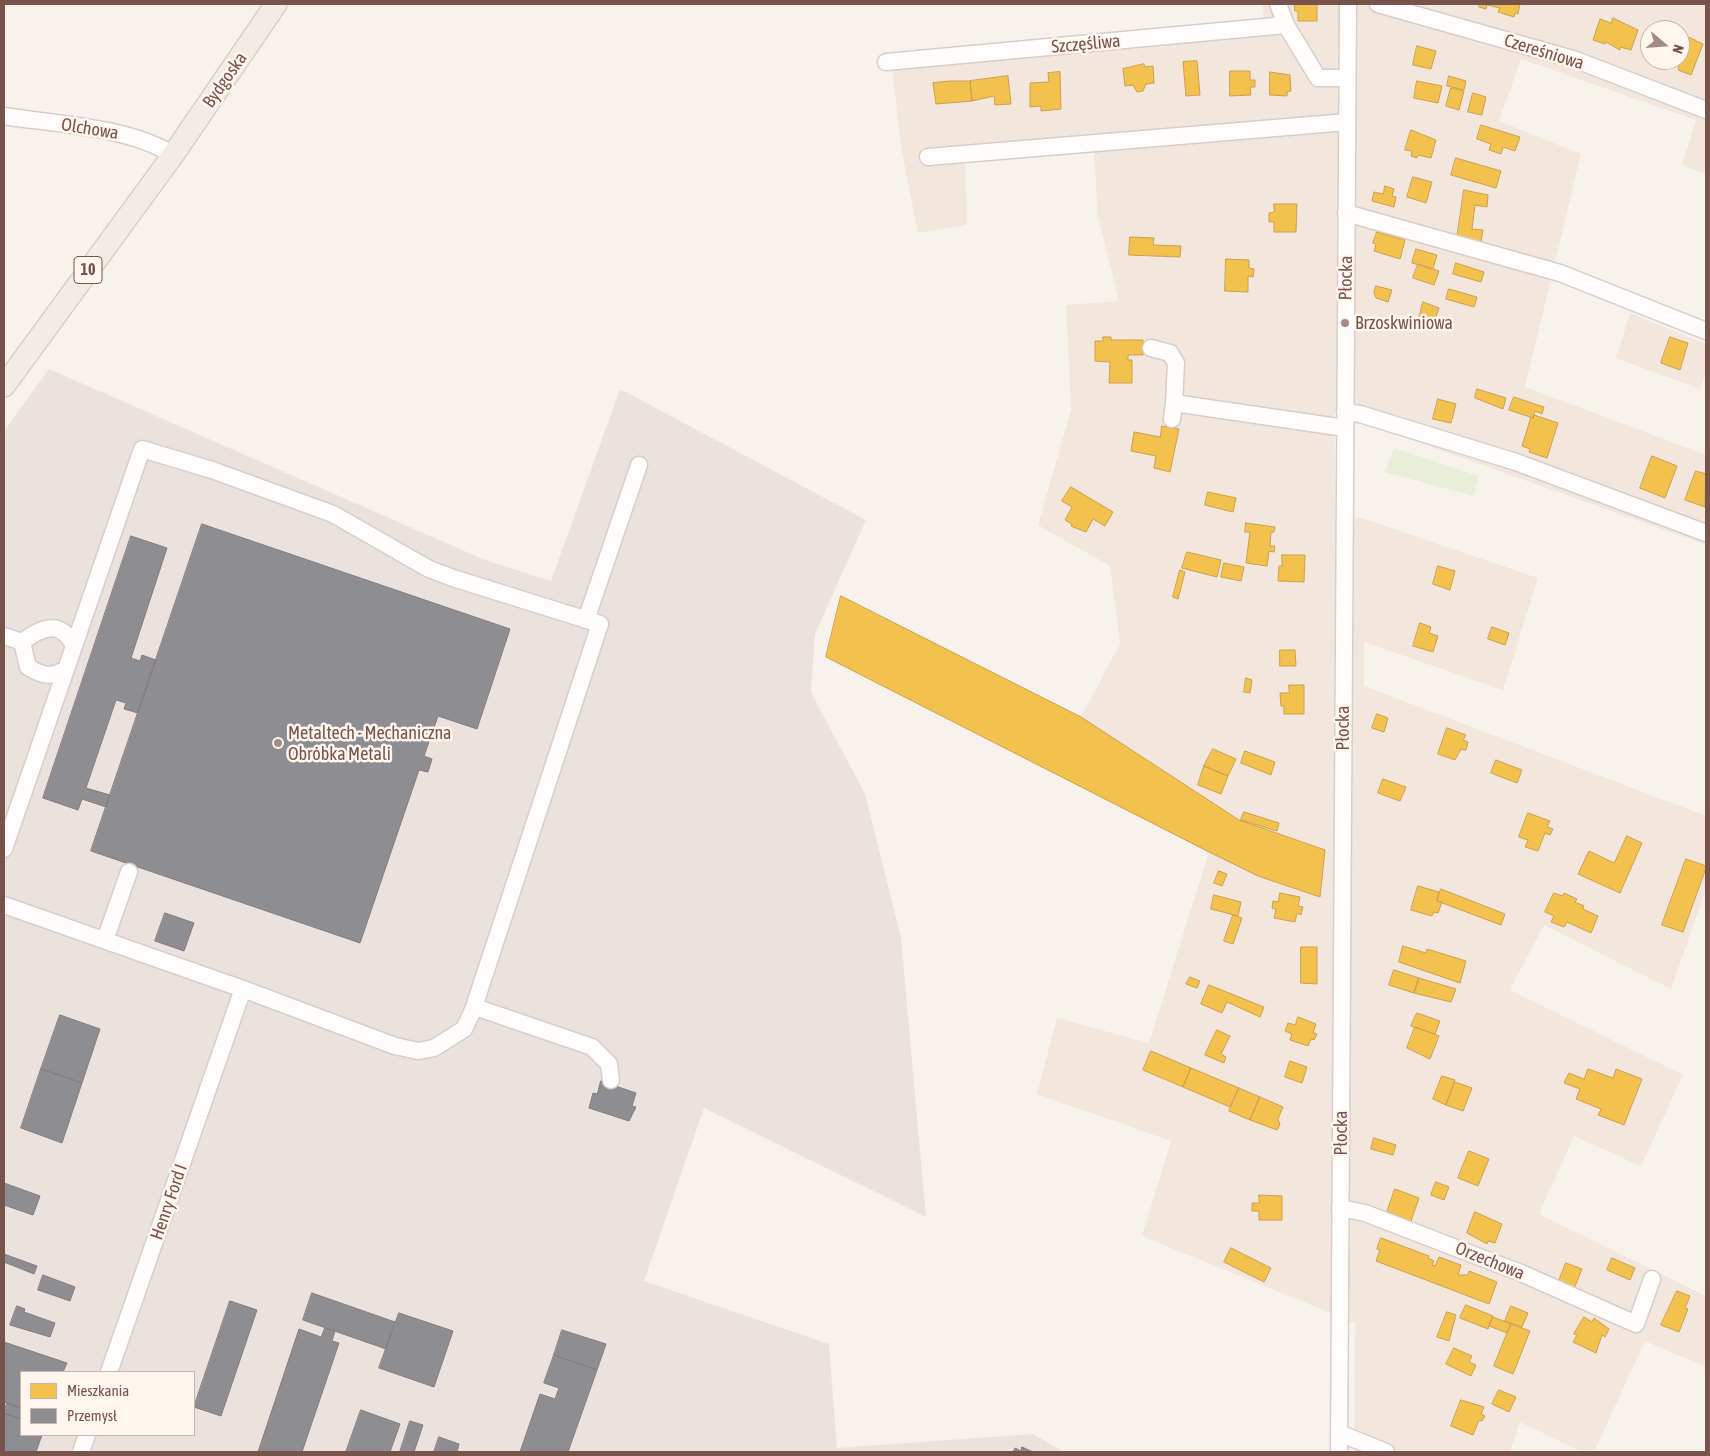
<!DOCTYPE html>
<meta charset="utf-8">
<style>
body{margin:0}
#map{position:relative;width:1710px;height:1456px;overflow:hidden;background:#f8f2ed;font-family:"Asap Condensed",sans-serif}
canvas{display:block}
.frame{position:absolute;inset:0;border:5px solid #78534b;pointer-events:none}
.legend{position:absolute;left:20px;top:1371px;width:175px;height:65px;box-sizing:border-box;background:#fff6ef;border:1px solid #c9b5ad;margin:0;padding:6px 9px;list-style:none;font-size:15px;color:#78534b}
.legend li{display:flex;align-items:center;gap:10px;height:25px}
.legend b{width:25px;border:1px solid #c9b5ad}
.north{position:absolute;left:1640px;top:20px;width:50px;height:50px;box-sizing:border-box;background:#fff6ef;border:1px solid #c9b5ad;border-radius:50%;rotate:108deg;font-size:14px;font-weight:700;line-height:20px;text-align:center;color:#78534b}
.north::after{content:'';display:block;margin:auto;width:18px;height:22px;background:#a58b84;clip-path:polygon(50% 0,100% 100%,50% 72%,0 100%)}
</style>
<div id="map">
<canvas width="1710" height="1456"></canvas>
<div class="frame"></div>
<ul class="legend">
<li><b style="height:14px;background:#f2c14e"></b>Mieszkania</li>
<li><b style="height:14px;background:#8d8d92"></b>Przemysł</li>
</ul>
<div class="north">N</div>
</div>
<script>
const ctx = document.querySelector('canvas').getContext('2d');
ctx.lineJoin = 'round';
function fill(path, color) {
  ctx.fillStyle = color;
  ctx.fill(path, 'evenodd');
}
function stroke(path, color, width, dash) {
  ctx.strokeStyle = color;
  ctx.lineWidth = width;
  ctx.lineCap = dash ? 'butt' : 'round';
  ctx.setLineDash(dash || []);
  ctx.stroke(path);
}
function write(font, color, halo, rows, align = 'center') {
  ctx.font = font + ' "Asap Condensed",sans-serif';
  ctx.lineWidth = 5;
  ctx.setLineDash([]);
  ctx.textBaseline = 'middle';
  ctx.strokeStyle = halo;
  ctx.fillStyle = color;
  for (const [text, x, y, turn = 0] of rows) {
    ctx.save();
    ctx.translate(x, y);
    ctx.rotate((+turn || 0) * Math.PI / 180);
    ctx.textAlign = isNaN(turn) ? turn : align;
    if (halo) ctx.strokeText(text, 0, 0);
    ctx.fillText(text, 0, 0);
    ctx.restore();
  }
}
fill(new Path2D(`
 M1262,4H1706V174L1682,165L1696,120L1521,59L1499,121L1581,154L1525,387L1706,455V545L1334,412L1335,516L1361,518L1538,578L1503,690L1364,642V686L1706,816V889L1671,989L1544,925L1510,990L1683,1075L1641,1166L1574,1136L1539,1214L1706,1296V1367L1645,1341L1594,1452H1582L1520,1422L1510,1452H1354L1355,1323L1142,1236L1171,1141L1037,1094L1057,1018L1149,1043L1209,852L1258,876L1320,897L1325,850L1239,820L1081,717L1120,644L1110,566L1038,525L1071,410L1066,305L1119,301L1098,217L1094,151L965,163L967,225L918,233L902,152L892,68L1266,33ZM1650,30H1680V60H1650Z
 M1630,313L1706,344V371L1700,389L1616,358Z`), '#f3e6dd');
fill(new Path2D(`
 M49,369L485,560L551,581L620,389L866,520L815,634L811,692L865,794L901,938L926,1217L704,1108L644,1281L829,1344L837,1448L1033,1434L1064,1452H4V431ZM21,1372H194V1435H21Z`), '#ebe2de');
fill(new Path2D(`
 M1394,448L1479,476L1473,496L1385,472Z`), '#e9eed8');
const homes = new Path2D(`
 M1295,4H1317V21H1298V11H1295Z
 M1480,4H1520L1518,14L1515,13L1514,17L1498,12L1500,8L1487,5L1486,9L1479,7Z
 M1613,18L1638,30L1631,50L1620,47V50L1606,42L1605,44L1593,40L1600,19L1611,23Z
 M1684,35L1703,44L1691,75L1678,70L1680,62L1678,60H1680V40Z
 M1417,46L1436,51L1431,69L1413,65Z
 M1197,61L1200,95L1186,96L1183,62Z
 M1144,64L1145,67L1153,66L1154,83L1146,84L1143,91L1137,92L1133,85L1125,86L1123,69Z
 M1230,71H1250V80H1255V87H1250L1251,95L1230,96Z
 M1060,72L1061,109L1041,111V106L1030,107V83L1049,82L1048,73Z
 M1270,72L1290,75L1291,91L1287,92V96L1270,95Z
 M1008,76L1011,104L995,105L994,96L972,101L970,81Z
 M1449,76L1466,81L1464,90L1447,86Z
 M951,81H970L972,101L936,104L933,83Z
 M1417,81L1442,86L1438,103L1414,98Z
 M1451,88L1464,91L1459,110L1446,106Z
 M1473,93L1486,97L1482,115L1468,112Z
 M1481,125L1520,137L1515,151L1503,147L1501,154L1489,150L1491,144L1477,139Z
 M1411,130L1436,140L1431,158L1418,155L1417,158L1411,156L1412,151L1405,150Z
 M1456,158L1501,171L1496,188L1451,175Z
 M1413,177L1432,182L1426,203L1407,197Z
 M1385,186L1394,189L1392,196L1396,197L1394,207L1372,201L1374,192L1383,194Z
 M1464,190L1488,195L1487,207L1475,205L1472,229L1483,230L1481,242L1457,238Z
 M1274,204H1297L1296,232H1274V222H1269V213L1274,212Z
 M1377,232L1405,240L1400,259L1374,251L1376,244L1373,243Z
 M1130,237L1154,238L1153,245L1181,246L1180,257L1129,255Z
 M1416,249L1437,255L1433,269L1412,263Z
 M1226,259L1249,260V268L1254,269L1253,277L1248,276V292L1225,291Z
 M1456,263L1484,272L1481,282L1453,274Z
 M1418,264L1439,271L1434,285L1413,278Z
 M1376,286L1392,290L1388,302L1376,298L1374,293Z
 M1449,289L1477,297L1474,307L1446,299Z
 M1423,302L1439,308L1432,328L1418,324Z
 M1103,337H1111V340H1143V355H1128V360H1132V383H1109L1110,362L1095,361V341H1103Z
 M1670,337L1688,343L1680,370L1661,363Z
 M1477,389L1506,398L1503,409L1475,398Z
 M1514,397L1544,407L1542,414L1535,411L1533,418L1509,410Z
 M1438,399L1456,404L1451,423L1433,419Z
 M1534,415L1558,423L1547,458L1529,452L1530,449L1522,446L1531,417L1533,418Z
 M1162,426L1179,429L1170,472L1154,468L1156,456L1131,451L1134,432L1160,437Z
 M1652,456L1677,466L1665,498L1640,488Z
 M1696,471L1706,474L1705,507L1685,500Z
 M1071,487L1113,512L1105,526L1093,519L1086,532L1071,526L1072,524L1065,520L1072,507L1062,501Z
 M1208,492L1236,498L1233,512L1205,505Z
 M1246,523L1275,527L1274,532H1271L1270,546H1275L1274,552L1269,551L1267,566L1246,563L1250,532H1245Z
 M1187,552L1221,560L1217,577L1182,568Z
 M1282,555H1305L1304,582L1278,581L1279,566H1282Z
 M1224,563L1244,567L1241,581L1221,577Z
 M1438,566L1455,571L1450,590L1433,584Z
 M1180,570L1185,572L1178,599L1173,597Z
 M841,596L1081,717L1239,820L1325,850L1320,897L1258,876L1209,852L826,657Z
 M1420,623L1431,627L1429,633L1438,636L1433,652L1413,646Z
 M1492,627L1509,633L1505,645L1488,639Z
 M1280,650H1295L1296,666H1280Z
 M1246,678L1252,680L1250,693L1244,692Z
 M1289,685H1304V714H1284V706H1281L1280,693H1289Z
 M1377,714L1388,718L1384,732L1372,728Z
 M1447,728L1466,735L1463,740L1468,742L1466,750L1461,749L1455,760L1438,754Z
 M1213,749L1236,759L1228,776L1204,766Z
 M1245,751L1275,762L1271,775L1241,763Z
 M1496,760L1522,770L1517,783L1491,773Z
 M1204,766L1228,776L1221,794L1198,785Z
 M1383,779L1406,787L1400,801L1378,793Z
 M1244,812L1279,823L1277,831L1241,820Z
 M1528,813L1550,821L1547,827L1553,829L1550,835L1545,833L1538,851L1525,847L1528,840L1519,837Z
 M1627,836L1642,843L1620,893L1578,874L1589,851L1614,863Z
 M1686,859L1706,866V868L1683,932L1662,925Z
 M1219,871L1227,874L1222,886L1214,883Z
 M1418,886L1439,892L1437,901L1442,902L1438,913L1434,912L1432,916L1411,910Z
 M1441,889L1505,914L1501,925L1437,901Z
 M1280,893L1300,897L1298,906L1303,907L1301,915L1297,913L1295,922L1274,918L1276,909L1272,908L1273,901L1278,902Z
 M1554,893L1563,896L1564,893L1577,899L1575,902L1584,906L1583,909L1598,916L1591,933L1567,922L1564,927L1551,922L1554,916L1545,912Z
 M1214,895L1241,902L1238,916L1211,909Z
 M1233,915L1242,918L1233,944L1224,941Z
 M1403,946L1426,953L1427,949L1466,961L1460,983L1399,962Z
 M1301,947H1317V984L1301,983Z
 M1394,970L1419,978L1414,993L1389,985Z
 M1190,977L1200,981L1197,988L1186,984Z
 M1419,978L1456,989L1451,1002L1414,993Z
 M1209,985L1264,1007L1260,1017L1227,1002L1222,1013L1201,1004Z
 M1417,1013L1440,1021L1435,1034L1411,1026Z
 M1298,1017L1316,1024L1313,1033L1317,1034L1314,1040L1311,1039L1308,1046L1290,1040L1292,1034L1285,1031L1288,1023L1295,1025Z
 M1415,1027L1439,1036L1430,1059L1407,1048Z
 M1217,1030L1230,1036L1221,1054L1226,1057L1224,1063L1205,1055Z
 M1151,1051L1191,1068L1183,1087L1143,1070Z
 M1290,1061L1307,1067L1302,1083L1285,1077Z
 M1191,1068L1239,1088L1230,1107L1183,1087Z
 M1588,1069L1613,1078L1616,1069L1642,1079L1624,1125L1598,1115L1601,1109L1576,1099L1580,1089L1564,1083L1569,1073L1584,1079Z
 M1442,1076L1455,1080L1446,1105L1433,1099Z
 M1455,1082L1472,1088L1463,1111L1446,1105Z
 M1239,1088L1260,1097L1250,1120L1229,1111Z
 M1260,1097L1283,1107L1278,1119L1280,1125L1277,1130L1250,1120Z
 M1374,1138L1396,1145L1393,1155L1371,1149Z
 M1469,1151L1489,1159L1478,1186L1458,1178Z
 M1436,1182L1449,1187L1444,1200L1431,1195Z
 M1395,1189L1419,1198L1411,1221L1387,1212Z
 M1259,1195L1282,1196V1220H1259V1211H1252V1203H1259Z
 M1475,1212L1502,1224L1495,1243L1488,1241L1487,1244L1467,1233Z
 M1381,1238L1429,1256L1428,1258L1434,1261L1432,1265L1435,1266L1439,1257L1461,1265L1458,1275H1468L1469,1271L1497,1282L1489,1304L1376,1261L1380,1250L1377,1249Z
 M1231,1248L1271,1268L1264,1282L1224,1262Z
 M1612,1258L1635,1268L1630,1280L1607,1270Z
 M1566,1263L1582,1269L1574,1289L1558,1283Z
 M1677,1291L1690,1296L1685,1308L1688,1309L1679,1332L1661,1325Z
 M1466,1305L1493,1316L1488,1329L1460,1318Z
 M1511,1306L1528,1313L1522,1327L1505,1321Z
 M1447,1312L1456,1315L1449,1341L1437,1337Z
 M1493,1317L1511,1324L1507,1333L1489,1326Z
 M1584,1317L1592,1322L1594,1318L1609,1329L1605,1337L1602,1335L1596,1353L1573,1342L1577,1335L1574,1334Z
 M1511,1324L1530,1331L1513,1374L1494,1366Z
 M1454,1348L1472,1356L1469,1362L1476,1365L1471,1376L1446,1364Z
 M1499,1390L1516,1397L1509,1412L1492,1404Z
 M1461,1400L1484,1407L1481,1414L1485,1416L1482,1421L1479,1420L1473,1435L1451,1426Z`);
fill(homes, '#f2c14e');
stroke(homes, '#cda04d', 1);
const industry = new Path2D(`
 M202,524L510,629L477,729L438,716L424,756L432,759L428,772L419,770L360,943L91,851Z
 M131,536L167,548L131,658L140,661L142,655L156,660L138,713L124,709L126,703L116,700L86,788L110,795L106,807L82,799L78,810L43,798Z
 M165,913L194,923L184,951L155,941Z
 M60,1015L100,1029L82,1083L41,1069Z
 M41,1069L82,1083L62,1143L21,1128Z
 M601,1081L636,1093L632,1106L636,1107L629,1121L589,1108L593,1093L597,1094Z
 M4,1183L40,1196L33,1215L4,1205Z
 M4,1254L37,1266L34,1274L4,1262Z
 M43,1275L75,1287L70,1301L38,1290Z
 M312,1293L395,1322L386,1349L303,1320Z
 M230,1301L257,1310L221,1416L194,1407Z
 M17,1306L25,1309L24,1312L55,1323L50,1337L10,1325Z
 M399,1313L453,1331L434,1387L379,1368Z
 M325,1328L335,1331L332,1341L339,1343L302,1452H258L299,1329L321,1337Z
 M562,1330L606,1344L597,1370L554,1355Z
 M4,1342L67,1363L63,1372H21V1408L4,1402Z
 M554,1355L597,1370L568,1452H520L540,1394L555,1399L559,1388L544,1383Z
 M7,1403L21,1408V1419L4,1413Z
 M361,1410L400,1424L390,1452H346Z
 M4,1413L21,1419V1435H42L36,1452H4Z
 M410,1421L423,1425L414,1452H400Z
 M439,1437L459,1444L457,1452H434Z
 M1022,1447L1033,1452H1013L1015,1448L1021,1451Z`);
fill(industry, '#8d8d92');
stroke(industry, '#877c7d', 1);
const minor = new Path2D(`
 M1278,4L1286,25L1318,78H1347
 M1378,4L1576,60L1706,110
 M886,62L1286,25
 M4,116C54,124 131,127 173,155
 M928,157L1347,122
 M1346,213L1560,273L1706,331
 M1151,348L1170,353L1176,363L1174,403L1345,428
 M1345,412L1360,414L1516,462L1706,533
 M1172,419L1174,403
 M586,620L639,465
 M4,636L22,642L28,667C43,676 51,678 66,669
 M22,642C42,627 61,619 74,646
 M4,849L142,449L212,470L333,514L429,569L453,578L600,624L473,1010L464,1029L434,1048L418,1051L395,1046L243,989L4,905
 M105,940L129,872
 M475,1007L592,1047L609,1064L611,1080
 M1340,1208L1365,1213L1521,1273L1636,1324L1652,1279
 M109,1372L243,989
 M1339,1433L1386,1452
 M81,1452L87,1435
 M1339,1452L1348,4`);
const major = new Path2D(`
 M4,386L173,155L276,4`);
stroke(minor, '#d7cdca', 19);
stroke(major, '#daceca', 24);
stroke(minor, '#fefdfc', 16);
stroke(major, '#f3ece6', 21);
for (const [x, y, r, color] of [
 [1345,323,5,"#a58b84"],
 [278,743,5,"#a58b84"]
]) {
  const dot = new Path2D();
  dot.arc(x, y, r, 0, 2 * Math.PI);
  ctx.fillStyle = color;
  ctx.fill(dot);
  stroke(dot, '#fff6ef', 2);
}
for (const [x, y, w] of [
 [88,270,28]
]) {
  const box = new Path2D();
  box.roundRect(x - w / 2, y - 13.5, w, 27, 4);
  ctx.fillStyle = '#fff6ef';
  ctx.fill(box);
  stroke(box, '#78534b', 1);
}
write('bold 16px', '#78534b', null, [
 ["10",88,270]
]);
write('18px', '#78534b', '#fff6ef', [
 ["Szczęśliwa",1086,44,-5],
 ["Czereśniowa",1544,52,17],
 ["Bydgoska",225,80,-55],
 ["Olchowa",90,129,9],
 ["Płocka",1346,278,-89],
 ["Płocka",1343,728,-90],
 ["Płocka",1341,1133,-90],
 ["Henry Ford I",169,1202,-71],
 ["Orzechowa",1490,1261,22]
]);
write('18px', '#78534b', '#fff6ef', [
 ["Brzoskwiniowa",1355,323],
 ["Metaltech - Mechaniczna",288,733],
 ["Obróbka Metali",288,754]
], 'left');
</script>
